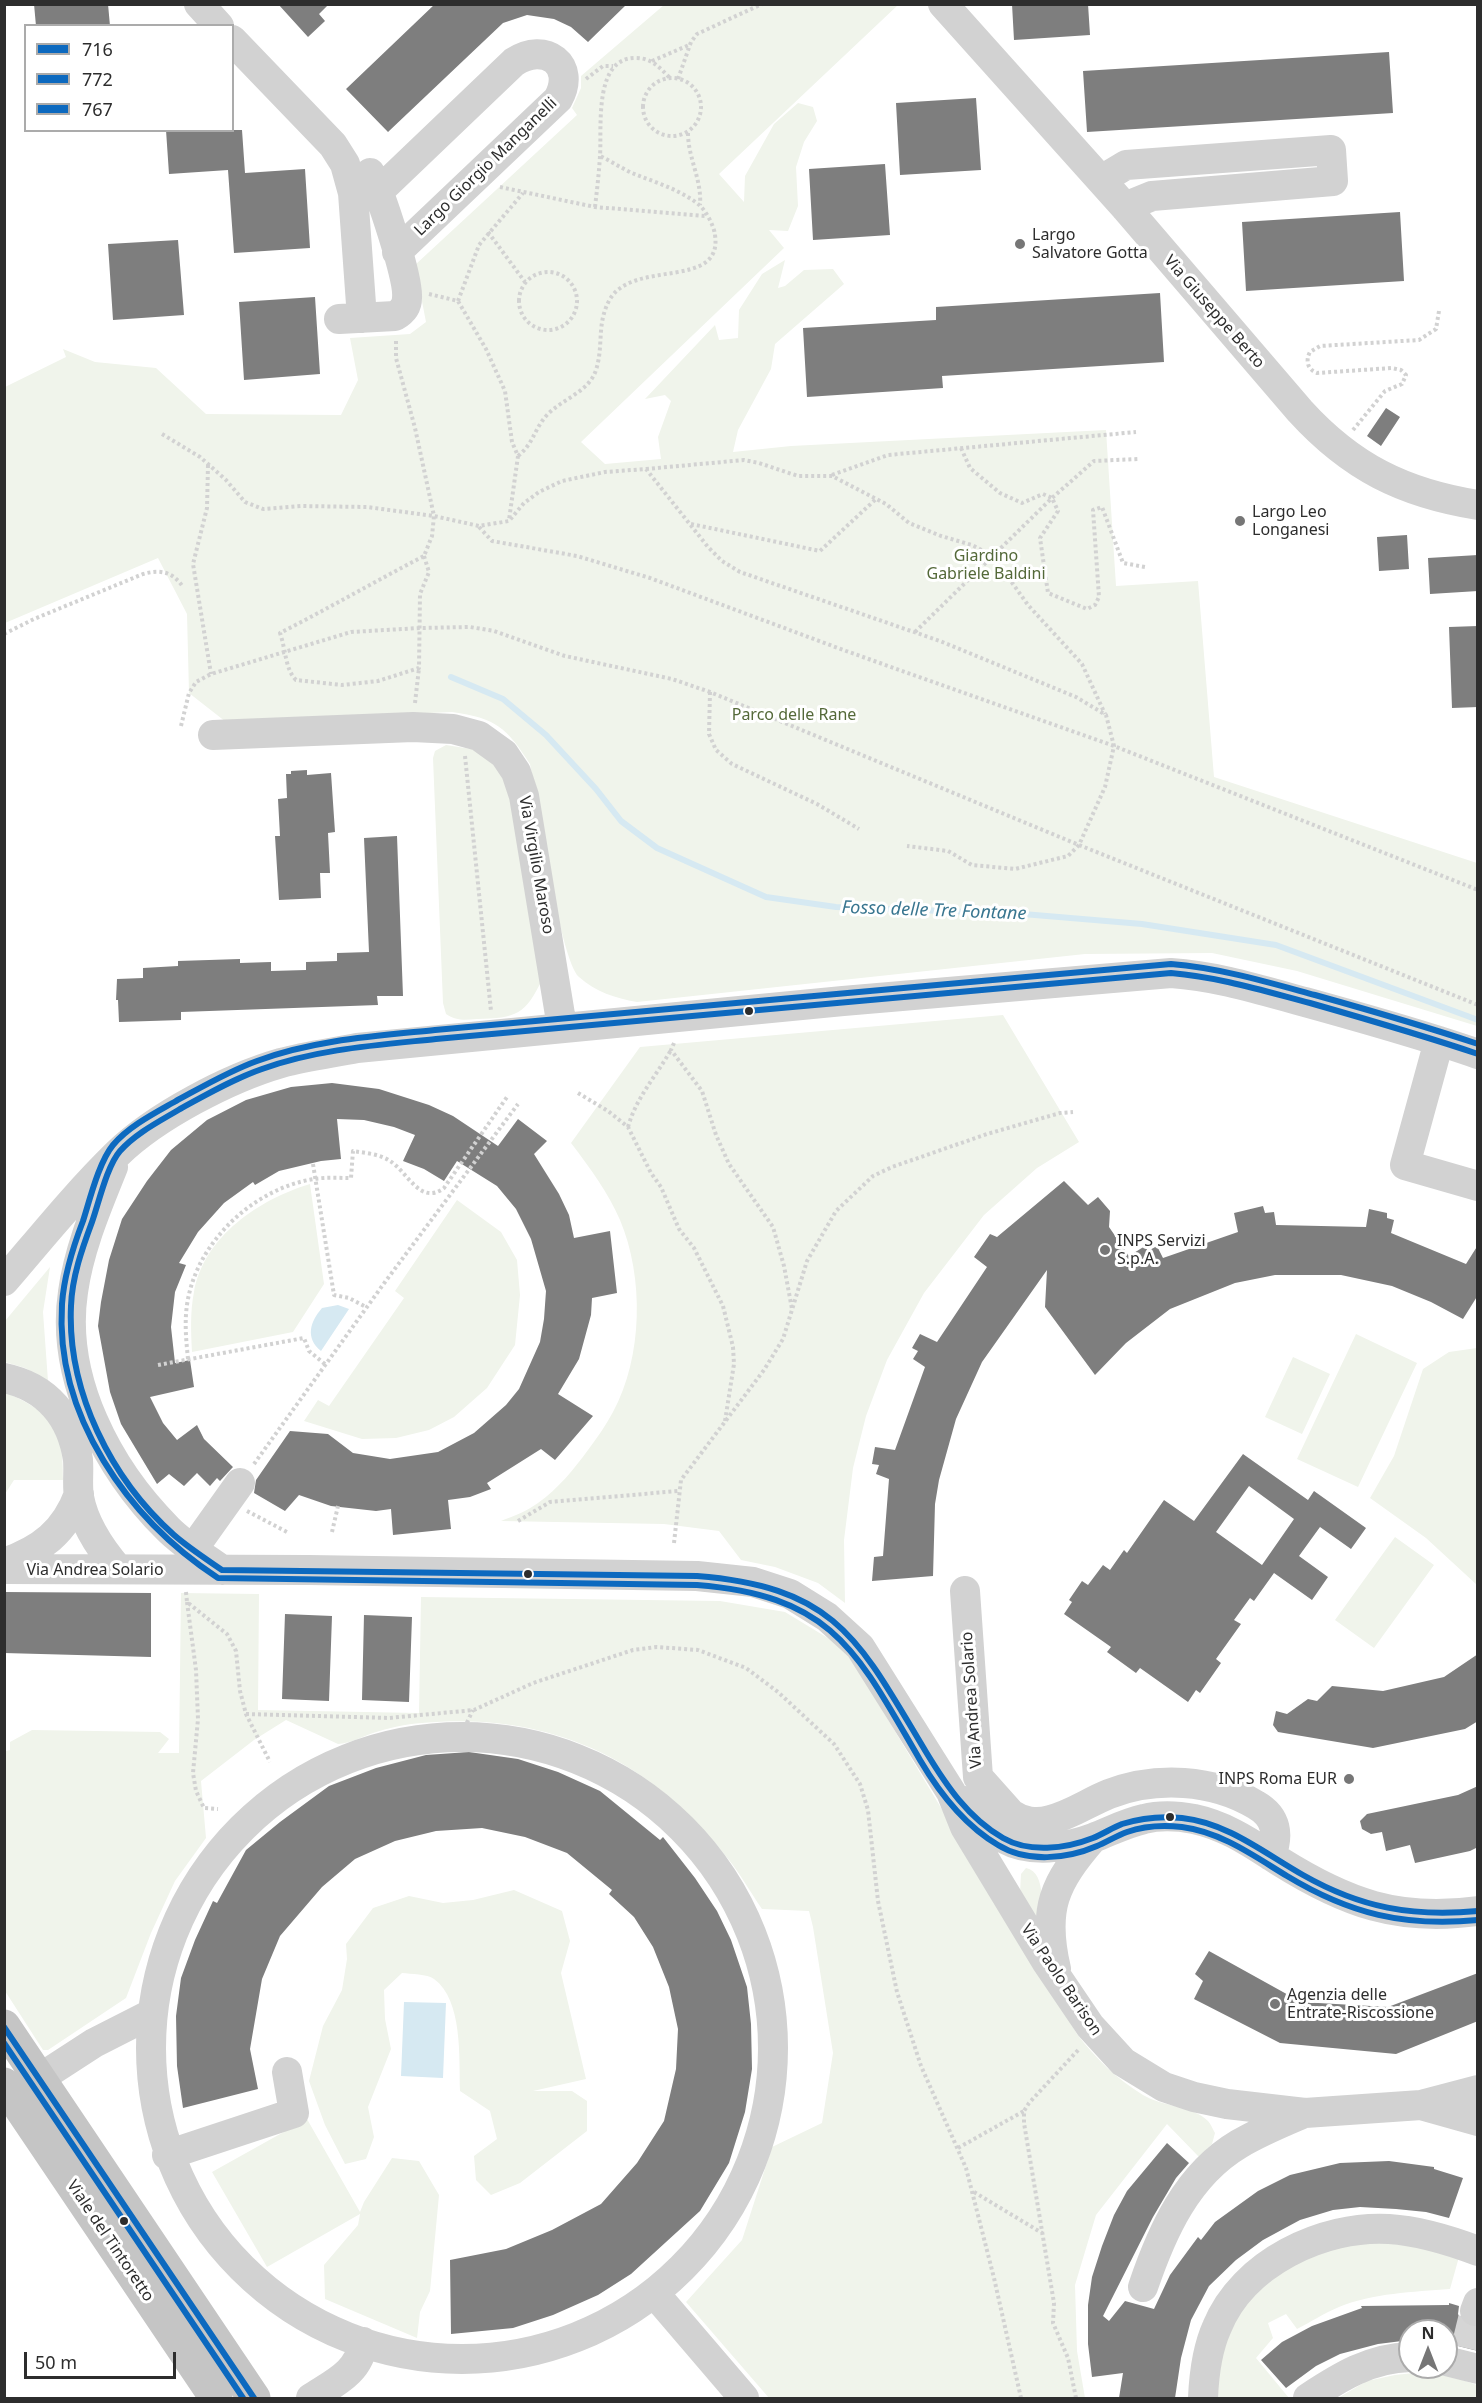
<!DOCTYPE html>
<style>
body{margin:0}
#map{position:relative;width:1482px;height:2403px;overflow:hidden;background:#fff;font-family:"Noto Sans",sans-serif}
canvas{display:block}
.frame{position:absolute;inset:0;border:6px solid #2d2d2d;pointer-events:none}
.legend{position:absolute;left:24px;top:24px;width:210px;height:108px;box-sizing:border-box;background:#fff;border:2px solid #ababab;margin:0;padding:8px 10px;list-style:none;font-size:18px;color:#2d2d2d}
.legend li{display:flex;align-items:center;gap:12px;height:30px}
.legend b{width:30px;border:2px solid #ababab}
.north{position:absolute;left:1398px;top:2319px;width:60px;height:60px;box-sizing:border-box;background:#fff;border:2px solid #ababab;border-radius:50%;rotate:0deg;font-size:16px;font-weight:700;line-height:24px;text-align:center;color:#2d2d2d}
.north::after{content:'';display:block;margin:auto;width:21px;height:27px;background:#767676;clip-path:polygon(50% 0,100% 100%,50% 72%,0 100%)}
.scale{position:absolute;left:24px;top:2352px;width:152px;height:27px;box-sizing:border-box;border:3px solid #2d2d2d;border-top:0;padding-left:8px;font-size:18px;line-height:21px;white-space:nowrap;color:#2d2d2d;-webkit-text-stroke:4px #fff;paint-order:stroke}
</style>
<div id="map">
<canvas width="1482" height="2403"></canvas>
<div class="frame"></div>
<ul class="legend">
<li><b style="height:8px;background:#0c69bf"></b>716</li>
<li><b style="height:8px;background:#0c69bf"></b>772</li>
<li><b style="height:8px;background:#0c69bf"></b>767</li>
</ul>
<div class="north">N</div>
<div class="scale">50 m</div>
</div>
<script>
const ctx = document.querySelector('canvas').getContext('2d');
ctx.lineJoin = 'round';
function fill(path, color) {
  ctx.fillStyle = color;
  ctx.fill(path, 'evenodd');
}
function stroke(path, color, width, dash) {
  ctx.strokeStyle = color;
  ctx.lineWidth = width;
  ctx.lineCap = dash ? 'butt' : 'round';
  ctx.setLineDash(dash || []);
  ctx.stroke(path);
}
function write(font, color, halo, rows, align = 'center') {
  ctx.font = font + ' "Noto Sans",sans-serif';
  ctx.lineWidth = 6;
  ctx.setLineDash([]);
  ctx.textBaseline = 'middle';
  ctx.strokeStyle = halo;
  ctx.fillStyle = color;
  for (const [text, x, y, turn = 0] of rows) {
    ctx.save();
    ctx.translate(x, y);
    ctx.rotate((+turn || 0) * Math.PI / 180);
    ctx.textAlign = isNaN(turn) ? turn : align;
    if (halo) ctx.strokeText(text, 0, 0);
    ctx.fillText(text, 0, 0);
    ctx.restore();
  }
}
fill(new Path2D(`
 M664,5H898L719,174L744,202L745,176L774,124L798,103L813,107L817,121L804,142L796,167L798,206L788,231L769,230L784,248L581,442L605,464L661,459L658,437L671,401L665,395L645,399L715,325L719,340L738,338L739,310L762,274L785,260L778,288L785,286L804,270L833,269L844,284L775,344L771,369L738,430L733,452L791,446L1106,430L1116,586L1198,581L1214,777L1477,863V1026L1297,971L1212,953L1085,954L637,1002C615,998 596,992 579,977C560,959 537,800 530,764C507,728 496,718 452,712L226,722L189,693L187,614L158,558L5,623V387L66,357L63,349L95,362L156,368L206,414L341,415L358,380L350,338L410,334L426,322L415,265L577,115L572,108L581,88V76Z
 M446,745L478,750L495,763L512,784L543,978C525,1015 517,1018 477,1019C465,1020 456,1021 446,1014L443,1003L433,758L435,751Z
 M1003,1015L1079,1142L1037,1168L984,1215L924,1293L887,1360L866,1416L853,1468L844,1540L845,1603L818,1583L775,1567L741,1560L719,1531L664,1524L501,1521C514,1516 527,1511 538,1503C558,1489 574,1469 588,1450C597,1438 606,1425 613,1412C643,1357 644,1277 620,1220C608,1192 590,1168 571,1143L640,1047Z
 M310,1184L324,1284L293,1332L192,1352C191,1332 190,1312 194,1292C204,1236 260,1199 310,1184Z
 M457,1200L501,1232L517,1260L520,1295L515,1345L487,1388L454,1417L429,1430L396,1438L362,1439L304,1421L318,1400L329,1406L404,1298L395,1291Z
 M50,1267L43,1312L48,1381L25,1368L5,1362V1321Z
 M1356,1334L1417,1363L1358,1487L1297,1459Z
 M1477,1348V1585L1426,1538L1370,1498L1394,1456L1423,1369L1449,1352Z
 M1293,1357L1330,1374L1302,1434L1265,1417Z
 M5,1392C52,1413 64,1428 63,1480H14L5,1494Z
 M1395,1537L1434,1565L1374,1648L1335,1620Z
 M181,1593L259,1594L258,1710L419,1713L421,1597L720,1601L785,1612L841,1646L860,1673L1077,2034C1096,2059 1117,2079 1143,2095C1163,2107 1192,2105 1208,2121C1211,2124 1213,2130 1215,2133L1212,2144L1199,2157L1167,2124L1096,2215L1075,2285L1077,2351L1085,2398H769L686,2302L742,2240L772,2147L822,2123L833,2053L813,1927L809,1911L762,1909C751,1893 741,1875 729,1860C652,1759 548,1711 422,1723C406,1724 388,1728 373,1733C362,1737 350,1743 338,1744L286,1720L254,1740L201,1781L206,1838L175,1881L151,1933L126,1998L48,2050H43L5,1991V1751L10,1750V1742L32,1730L160,1732L169,1739L158,1753H179Z
 M1026,1868C1048,1872 1041,1915 1040,1931L1020,1893L1021,1874Z
 M514,1890L562,1911L570,1941L561,1973L586,2079L533,2091H572L587,2101V2131L520,2183L491,2195L476,2180L474,2156L497,2139L490,2111L460,2091C459,2058 463,2000 434,1979C427,1974 411,1974 402,1973L384,1990L385,2019L391,2049L368,2107L374,2137L366,2159L345,2164L325,2125L309,2081L323,2026L342,1990L347,1959L346,1944L373,1908L409,1896L443,1903L473,1900Z
 M307,2119L360,2212L364,2202L392,2158L419,2161L439,2195L430,2291L420,2312L417,2338L325,2299L324,2265L358,2225L360,2214L267,2267L212,2172Z
 M1381,2238L1459,2257L1450,2289C1413,2292 1373,2293 1339,2307C1324,2313 1311,2322 1297,2329L1286,2314L1268,2323L1273,2338L1256,2358L1289,2398H1213L1219,2347L1249,2294L1320,2248Z
 M1423,2372L1454,2377L1477,2385V2398H1338L1367,2381L1395,2375Z`), '#f0f4eb');
fill(new Path2D(`
 M338,1305L349,1309L321,1351C305,1338 310,1322 322,1308Z
 M404,2002L446,2003L443,2078L401,2076Z`), '#d6e9f2');
stroke(new Path2D(`
 M451,677L503,699L546,735L596,789L621,821L657,848L766,897L836,907L1023,914L1142,924L1276,945L1478,1020`), '#d6e9f2', 6);
fill(new Path2D(`
 M34,4H108L110,26H36Z
 M278,4H329L319,14L325,21L308,37Z
 M435,4H627L588,42L571,27L554,19L527,15L503,23L388,132L346,89Z
 M1012,4H1088L1090,35L1014,40Z
 M1389,52L1393,113L1087,132L1083,71Z
 M976,98L981,170L900,175L896,103Z
 M166,130H242L245,173L305,169L310,248L234,253L228,170L169,174Z
 M885,164L890,235L813,240L809,169Z
 M1400,212L1404,281L1246,291L1242,222Z
 M178,240L184,315L113,320L108,244Z
 M1160,293L1164,362L942,376L943,388L807,397L803,328L936,320V307Z
 M315,297L320,374L244,380L239,302Z
 M1386,408L1400,417L1381,446L1367,436Z
 M1407,535L1409,569L1379,571L1377,537Z
 M1478,555V591L1430,594L1428,558Z
 M1478,626V707L1452,708L1449,627Z
 M307,770V775L331,773L335,832L328,833L330,873H320L321,898L279,900L275,836H280L278,799L287,798L286,774H291V771Z
 M397,836L403,996H377L378,1005L181,1012V1020L119,1022L118,1000H116L117,979L143,978V968L178,966V961L240,959V963L271,962V971L306,970V962L337,961V953L369,952L364,838Z
 M332,1083L379,1089L429,1105L453,1116L498,1146L518,1119L547,1141L534,1154L559,1194L569,1215L574,1238L610,1231L617,1293L592,1298L591,1315L579,1359L558,1394L593,1416L555,1460L541,1449L487,1483L491,1489L470,1497L448,1500L451,1529L393,1535L391,1509L376,1511L331,1506L299,1495L285,1511L254,1493L256,1480L290,1431L328,1434L353,1453L390,1459L438,1452L474,1433L506,1405L519,1389L540,1342L544,1319L546,1291L531,1239L516,1209L497,1186L457,1161L444,1181L424,1169L403,1161L415,1135L394,1127L364,1120L337,1119L341,1159L321,1161L279,1171L255,1185L253,1182L224,1203L198,1232L179,1263L186,1265L175,1292L171,1327L175,1363L190,1360L194,1387L150,1397L163,1423L177,1440L197,1425L204,1439L233,1467L220,1481L217,1478L210,1486L197,1473L184,1486L169,1474L157,1484L121,1424L110,1392L98,1326L101,1302L109,1260L122,1219L147,1181L171,1150L207,1120L246,1100L291,1087Z
 M1064,1181L1088,1205L1098,1197L1110,1211L1109,1227L1129,1256L1145,1246L1148,1251L1157,1246L1163,1258L1238,1232L1234,1213L1263,1206L1265,1213L1274,1212L1276,1225L1366,1227L1369,1209L1387,1213V1218L1394,1220L1391,1233L1466,1264L1478,1245V1295L1463,1319L1431,1302L1392,1286L1341,1275H1275L1235,1283L1170,1309L1126,1343L1095,1375L1045,1307L1047,1270L982,1362L956,1419L939,1480L935,1504L933,1576L872,1581L874,1557L883,1556L889,1479L876,1474L879,1465L872,1464L875,1447L895,1450L925,1367L913,1359L918,1351L912,1348L920,1334L937,1342L987,1267L974,1257L990,1234L997,1237Z
 M1243,1454L1308,1500L1314,1491L1366,1528L1351,1549L1320,1527L1299,1556L1328,1577L1312,1600L1274,1573L1254,1601L1250,1598L1234,1620L1241,1624L1216,1659L1221,1663L1200,1693L1196,1690L1188,1702L1140,1668L1136,1673L1107,1652L1111,1647L1064,1614L1072,1602L1069,1600L1082,1581L1088,1585L1103,1565L1110,1570L1124,1550L1127,1553L1164,1500L1194,1521ZM1249,1486L1294,1519L1262,1565L1216,1532Z
 M4,1592L151,1593V1657L4,1653Z
 M285,1614L332,1616L329,1701L282,1699Z
 M364,1615L412,1617L409,1702L362,1700Z
 M1478,1654V1721L1465,1729L1373,1748L1278,1732L1273,1725L1276,1711L1287,1714L1308,1699L1317,1701L1332,1686L1383,1691L1444,1677Z
 M469,1752L518,1759L558,1772L600,1791L660,1840L663,1837L695,1878L717,1911L731,1940L747,1987L751,2024L752,2069L745,2112L729,2163L700,2211L631,2274L598,2295L553,2315L513,2328L451,2334L450,2260L506,2249L552,2230L601,2204L637,2163L664,2121L676,2069L678,2029L669,1987L653,1947L634,1917L609,1894L612,1890L567,1853L525,1837L482,1828L436,1831L395,1841L355,1859L322,1887L280,1936L262,1979L250,2049L258,2089L183,2108L177,2066L176,2016L181,1978L195,1940L213,1901L217,1903L246,1850L280,1822L329,1786L376,1768L426,1755Z
 M1478,1786V1847L1470,1851L1415,1863L1410,1845L1386,1851L1382,1832L1371,1834L1362,1829L1360,1821L1367,1814L1458,1795Z
 M1209,1951L1301,2002L1388,2007L1478,1973V2021L1396,2054L1280,2043L1194,1999L1203,1981L1195,1974Z
 M1167,2143L1189,2163L1176,2178L1153,2217L1103,2316L1109,2321L1125,2301L1154,2309L1170,2275L1198,2237L1201,2240L1215,2222L1258,2191L1290,2175L1340,2163L1389,2161L1434,2167V2169L1463,2178L1449,2218L1426,2212L1396,2209L1360,2207L1333,2210L1300,2220L1263,2240L1236,2260L1209,2286L1191,2320L1181,2358L1175,2398H1119L1123,2373L1092,2377L1088,2344V2305L1092,2277L1102,2246L1114,2215L1127,2191Z
 M1449,2303L1459,2306L1458,2314L1462,2322L1470,2327L1478,2328V2351L1446,2343V2331H1410V2340L1378,2344L1340,2354L1316,2366L1286,2388L1261,2360L1282,2342L1312,2326L1362,2308L1361,2306L1449,2305Z`), '#7e7e7e');
stroke(new Path2D(`
 M1466,2348L1475,2311`), '#d5d5d5', 30, [30, 15]);
stroke(new Path2D(`
 M652,61L689,45
 M643 107a29 29 0 1 1 58 0a29 29 0 1 1-58 0Z
 M586,79L603,66H613
 M678,79L691,42L697,34L762,4
 M688,133C688,158 702,180 700,205
 M500,187L595,207L706,216
 M595,207C597,190 599,173 600,156C602,128 593,57 636,58C652,58 660,68 670,78
 M488,232L525,282
 M519 301a29 29 0 1 1 58 0a29 29 0 1 1-58 0Z
 M429,294L458,301L486,349L505,391L512,442L518,456L509,520
 M458,301L479,245L523,193
 M396,341V358L415,428L434,516L432,536L424,556
 M1353,430L1385,391L1402,384L1406,375L1401,370L1392,368L1317,373C1308,370 1305,361 1310,352L1320,346L1419,340L1436,329L1439,311
 M162,434L200,457L226,480L245,502L263,509L301,506L367,507L434,516L479,526L509,521L524,503L539,492L562,481L605,472L646,469L708,547L722,561L740,572L940,641L1076,697L1106,715L1114,746L1105,787L1079,845L1068,856L1015,869L972,865L948,851L907,846
 M961,448L970,468L1000,493L1022,503L1043,494L1052,498L1058,511L1040,538L1048,593L1087,609L1095,605L1099,597L1093,510L1102,507L1123,563L1145,567
 M518,456C534,443 534,429 547,415C562,399 589,392 596,370C604,345 596,324 610,299C634,259 723,290 715,235C714,226 706,210 698,204C679,189 654,182 632,173C621,168 611,161 600,156
 M208,465L207,508L193,564L211,674
 M646,469L744,460L759,463L798,476H832L886,504L909,523L941,536L972,545L993,556L1028,605L1082,664L1105,714
 M832,475L888,455L1136,432
 M691,524L820,551L877,498
 M479,527L492,541L577,556L650,578L846,651L1114,746L1478,890
 M424,556L429,572L420,594L419,668L378,681L342,685L296,680C285,669 286,650 280,633C329,608 376,581 424,556Z
 M915,632L1052,498L1094,461L1138,459
 M4,634L34,619L143,574C161,569 173,572 183,587
 M710,692L709,734L716,750L732,764L817,804L859,829
 M415,703L419,668
 M181,726L189,693L196,682L211,674L351,632L420,628L470,627L494,631L565,656L672,679L710,692L1079,845L1478,1005
 M465,756L491,1011
 M674,1043L671,1050L702,1091L716,1135L729,1164L773,1227L784,1266L792,1309
 M578,1093L608,1111L628,1127L651,1173L661,1187L679,1229L694,1248L723,1306L733,1347L734,1364L725,1421
 M628,1127C636,1098 656,1076 671,1050
 M313,1164L334,1295L349,1298L366,1307
 M188,1359C186,1339 184,1319 188,1299C199,1240 255,1188 314,1179C326,1177 339,1178 351,1178L353,1151C365,1153 380,1154 390,1161C408,1172 420,1206 444,1188L507,1097
 M158,1365L304,1338L309,1351L326,1365
 M254,1464L385,1282L518,1104
 M247,1511L287,1532
 M518,1521L550,1502L678,1491
 M332,1532L338,1506
 M674,1543L681,1480L764,1370L783,1339L807,1261L836,1211L873,1176L892,1167L987,1134L1060,1113L1073,1112
 M186,1592L187,1602L227,1634L236,1651L240,1691L246,1714L270,1762
 M187,1602L196,1670L198,1719L193,1773L196,1791L204,1808L218,1809
 M246,1714L389,1718L474,1710L533,1683L633,1650L657,1647L698,1650L746,1668L778,1692L834,1744L860,1784L868,1810L878,1901L897,1992L921,2066L966,2168L994,2278L1021,2398
 M459,1739L473,1710
 M958,2148L1024,2111
 M974,2192L1042,2233
 M1076,2398L1068,2358L1053,2323L1054,2303L1024,2123V2111L1029,2103L1080,2048`), '#d2d2d2', 4, [3, 3]);
stroke(new Path2D(`
 M199,4L219,26
 M943,4L1125,207L1300,411C1351,467 1403,493 1478,505
 M232,40L333,145L345,164L353,193L362,318
 M1101,180L1126,165L1331,150L1333,181L1152,196L1125,207
 M378,192L514,62C545,41 577,65 558,99L397,252
 M339,319L395,316C402,312 407,306 407,298C409,279 380,191 370,173
 M213,735L413,727L453,729L479,736L504,754L516,772L524,796L562,1027
 M1439,1041L1405,1165L1478,1186
 M113,1167C97,1207 79,1248 73,1292C60,1379 108,1469 168,1529C184,1545 204,1557 222,1570
 M4,1281C41,1238 77,1193 117,1154C156,1116 229,1078 281,1063C306,1056 332,1053 357,1048L843,1001L1171,973C1217,976 1261,990 1305,1002C1363,1018 1421,1034 1478,1054
 M4,1378C47,1387 72,1417 78,1460C79,1472 77,1485 79,1497C84,1524 100,1548 118,1569
 M193,1549L240,1483
 M4,1563C41,1550 65,1532 79,1494
 M4,1569L309,1570L697,1576L753,1582L790,1594L827,1617L860,1647L951,1792L965,1827L1046,1961L1090,2026L1123,2062L1164,2087L1194,2097L1227,2104L1305,2113L1421,2105L1478,2121
 M965,1591L978,1777
 M151 2048a311 311 0 1 1 622 0a311 311 0 1 1-622 0Z
 M978,1777L1011,1814C1022,1822 1037,1824 1050,1820C1071,1815 1089,1802 1109,1794C1156,1776 1213,1779 1256,1805C1277,1817 1279,1835 1271,1856
 M960,1800C974,1813 988,1829 1005,1839C1030,1853 1067,1848 1093,1838C1111,1831 1126,1823 1144,1819C1160,1815 1178,1816 1194,1819C1227,1826 1252,1844 1279,1861C1346,1903 1398,1922 1478,1911
 M1056,1969C1042,1909 1054,1883 1093,1838
 M20,2091L94,2043L151,2014
 M1421,2105L1478,2090
 M167,2155L294,2113L287,2072
 M1143,2287C1162,2231 1187,2175 1239,2144C1259,2132 1281,2123 1302,2114
 M655,2294L744,2398
 M1475,2311L1478,2303
 M1446,2361L1478,2369
 M311,2398C334,2383 360,2372 363,2342
 M1203,2398C1204,2375 1207,2349 1217,2327C1243,2263 1323,2225 1389,2229C1420,2231 1449,2240 1478,2251
 M1308,2398C1340,2377 1370,2358 1410,2357`), '#d2d2d2', 30);
stroke(new Path2D(`
 M4,2026L254,2398
 M4,2084L216,2398`), '#c5c5c5', 33);
stroke(new Path2D(`
 M1478,1054C1422,1035 1366,1019 1310,1003C1264,991 1219,977 1171,973L436,1039C378,1045 317,1049 262,1069C233,1079 206,1095 180,1109C160,1121 136,1133 120,1151C107,1166 99,1202 92,1222C82,1249 72,1277 71,1306C67,1391 111,1479 174,1535C189,1548 206,1559 222,1570L697,1576C838,1587 860,1642 926,1752C946,1785 968,1818 1003,1838C1029,1853 1065,1849 1093,1838C1103,1834 1112,1828 1122,1824C1141,1818 1163,1816 1182,1818C1228,1823 1264,1853 1303,1875C1361,1908 1412,1917 1478,1911
 M4,2027L254,2398`), '#0c69bf', 6);
stroke(new Path2D(`
 M1478,1044C1424,1026 1369,1010 1315,995C1267,982 1220,968 1171,964L435,1030C376,1036 313,1040 257,1061C229,1071 202,1087 176,1101C155,1113 129,1126 113,1145C99,1162 90,1199 83,1221C73,1247 64,1275 62,1304C55,1416 128,1519 218,1578L697,1585C834,1596 857,1652 920,1760C940,1794 964,1825 998,1845C1027,1863 1067,1859 1097,1846C1107,1842 1116,1836 1127,1832C1144,1826 1164,1825 1182,1827C1221,1832 1254,1856 1287,1876C1350,1914 1404,1927 1478,1920`), '#0c69bf', 6);
stroke(new Path2D(`
 M4,2043L243,2398`), '#0c69bf', 6);
for (const [x, y, r, color] of [
 [1020,244,6,"#767676"],
 [1240,521,6,"#767676"],
 [749,1011,5,"#2d2d2d"],
 [1105,1250,6,"#767676"],
 [528,1574,5,"#2d2d2d"],
 [1349,1779,6,"#767676"],
 [1170,1817,5,"#2d2d2d"],
 [1275,2004,6,"#767676"],
 [124,2221,5,"#2d2d2d"]
]) {
  const dot = new Path2D();
  dot.arc(x, y, r, 0, 2 * Math.PI);
  ctx.fillStyle = color;
  ctx.fill(dot);
  stroke(dot, '#fff', 2);
}
write('16px', '#2d2d2d', '#fff', [
 ["Largo Giorgio Manganelli",486,167,-44],
 ["Via Giuseppe Berto",1214,312,49],
 ["Via Virgilio Maroso",536,865,80],
 ["Via Andrea Solario",95,1570],
 ["Via Andrea Solario",972,1700,-94],
 ["Via Paolo Barison",1061,1980,56],
 ["Viale del Tintoretto",110,2241,56]
]);
write('16px', '#2d2d2d', '#fff', [
 ["Largo",1032,235],
 ["Salvatore Gotta",1032,253],
 ["Largo Leo",1252,512],
 ["Longanesi",1252,530],
 ["INPS Servizi",1117,1241],
 ["S.p.A.",1117,1259],
 ["INPS Roma EUR",1337,1779,"right"],
 ["Agenzia delle",1287,1995],
 ["Entrate-Riscossione",1287,2013]
], 'left');
write('16px', '#546939', '#fff', [
 ["Giardino",986,556],
 ["Gabriele Baldini",986,574],
 ["Parco delle Rane",794,715]
]);
write('italic 18px', '#397690', '#fff', [
 ["Fosso delle Tre Fontane",934,911,2]
]);
</script>
